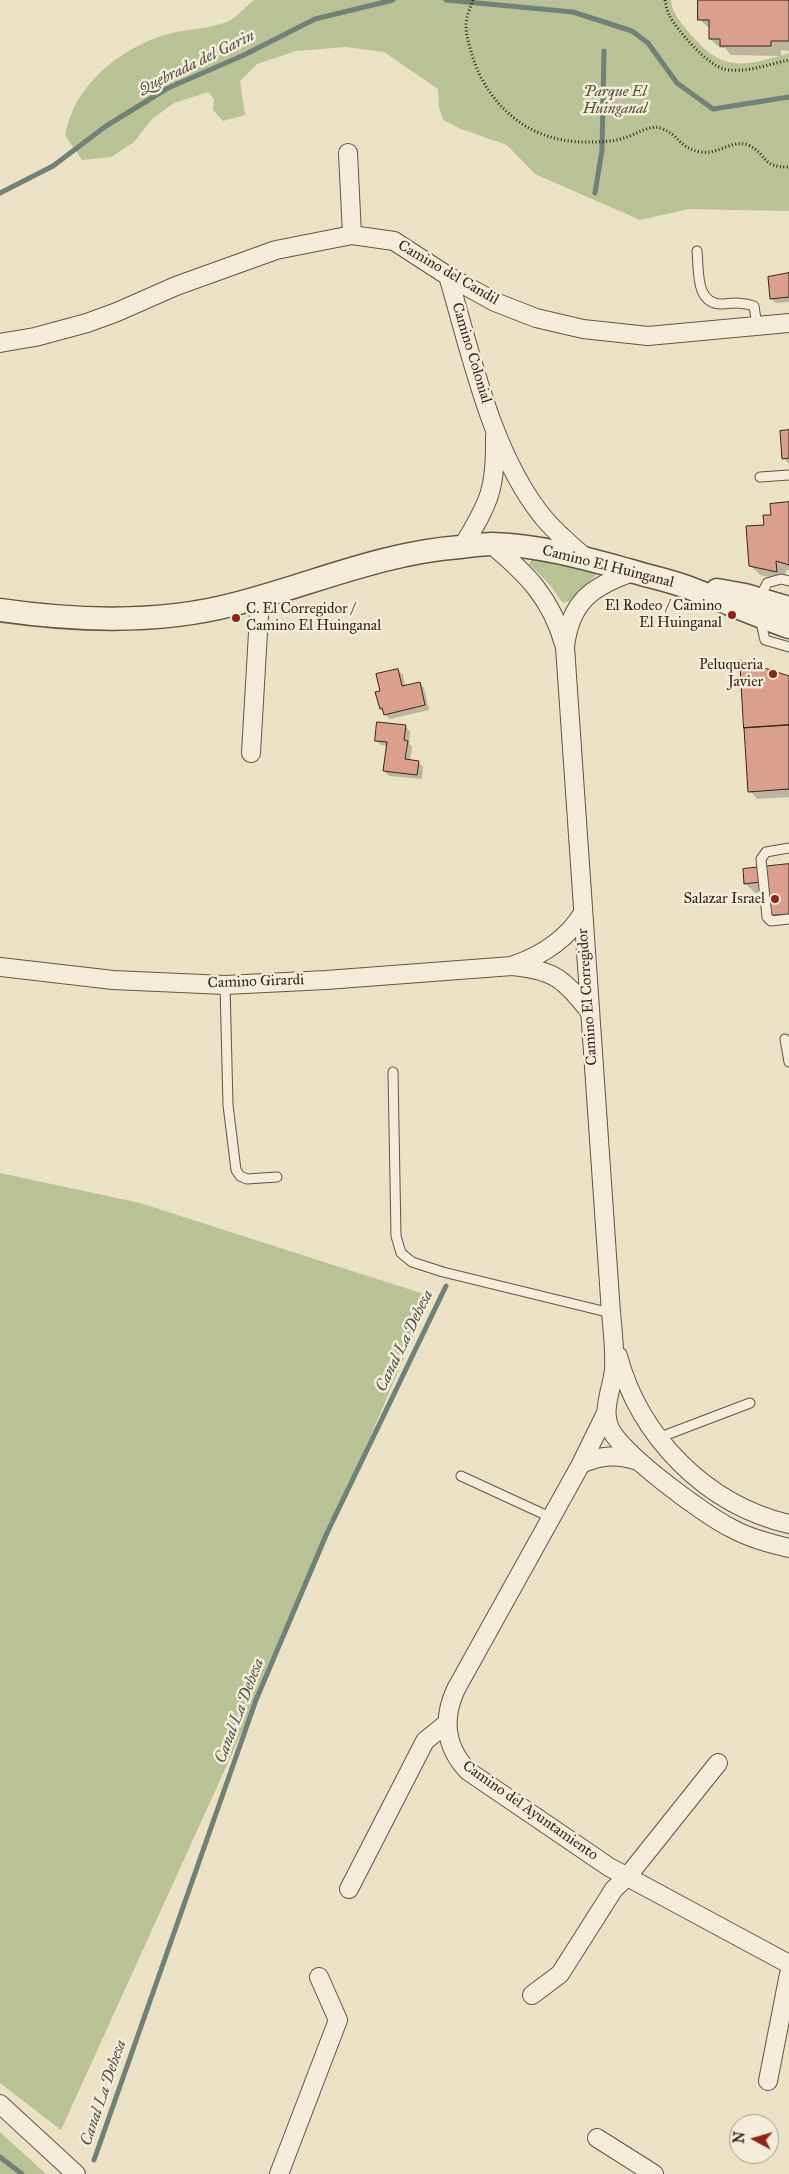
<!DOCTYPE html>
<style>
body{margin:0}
#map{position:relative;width:789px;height:2174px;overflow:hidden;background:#ebe1c5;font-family:"IM FELL Great Primer",serif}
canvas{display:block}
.north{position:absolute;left:729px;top:2114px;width:50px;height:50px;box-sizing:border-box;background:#f2ecd9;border:1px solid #a69d8c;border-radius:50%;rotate:276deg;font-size:14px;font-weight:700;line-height:20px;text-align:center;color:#352619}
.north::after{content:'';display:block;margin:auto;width:18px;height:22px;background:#8f2418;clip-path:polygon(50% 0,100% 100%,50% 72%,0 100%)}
</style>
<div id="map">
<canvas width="789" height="2174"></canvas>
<div class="north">N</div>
</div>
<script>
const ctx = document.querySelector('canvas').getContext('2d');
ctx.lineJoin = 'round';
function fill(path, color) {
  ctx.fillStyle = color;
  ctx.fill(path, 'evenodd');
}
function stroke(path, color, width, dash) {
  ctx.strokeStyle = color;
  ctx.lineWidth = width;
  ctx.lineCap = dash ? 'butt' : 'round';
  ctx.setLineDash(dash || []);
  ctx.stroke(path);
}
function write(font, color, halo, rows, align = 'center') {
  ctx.font = font + ' "IM FELL Great Primer",serif';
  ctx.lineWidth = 5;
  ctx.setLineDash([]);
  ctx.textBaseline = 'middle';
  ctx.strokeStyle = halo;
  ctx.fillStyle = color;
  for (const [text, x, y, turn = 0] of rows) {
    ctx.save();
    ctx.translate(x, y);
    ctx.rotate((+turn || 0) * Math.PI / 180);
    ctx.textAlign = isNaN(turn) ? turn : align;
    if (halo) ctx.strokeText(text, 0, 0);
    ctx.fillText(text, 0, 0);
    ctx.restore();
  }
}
fill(new Path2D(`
 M254,0H671C672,13 679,20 687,30C721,72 741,68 789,53V211L689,209L640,220L535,174L507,145L461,129L443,120L439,107L438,89L384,52L346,47L296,51L257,64L240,81L245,115L223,121L213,110L214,99L208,92L174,103L152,119L134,142L111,157L82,160L65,135C74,87 115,52 161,36C181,29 204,30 224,23C235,20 245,7 254,0Z
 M532,559L596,571L597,574L570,601L563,603L550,585L529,564Z
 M0,1173L140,1203L430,1296L291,1624L61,2130L0,2083Z
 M0,2132L46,2174H0Z`), '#b8c294');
fill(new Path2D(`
 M699,0H789V51L781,50V56L731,55L725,48H720L710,39V29L699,19Z
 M789,275V302L776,303L771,299Z
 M789,431V464L784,458Z
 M789,504V571L786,570V581L760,575L750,565L765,526L772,516Z
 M398,670L403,675L405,686L420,683L424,688L429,710L390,719L385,714L381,708V692Z
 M789,678V797L757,799L750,791Z
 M405,726L410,731L409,744L412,747L410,761L418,762L423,767L422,779L389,776L384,771L388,746L381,745L376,740Z
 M789,866V924L775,926L765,916L763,893H755L745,883Z`), '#0003');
stroke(new Path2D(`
 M446,0L573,12L632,31L648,43L677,83L713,109L789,97
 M0,193L53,166L106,126L168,88L244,55L315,19L393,0
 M595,193L602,150L604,51
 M0,2157L22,2174
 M94,2160L256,1700L327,1533L446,1286`), '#708177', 5);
const building = new Path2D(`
 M698,0H789V41H771V46H720V39H709V20H698Z
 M789,273V297L770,299L768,277Z
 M789,430V458L782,459L780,431Z
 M789,502V565L776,561L777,572L749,566L746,526L764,525L763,515H771L770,504Z
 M740,660L789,676V725L744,728Z
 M398,669L402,686L420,682L425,705L384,715L382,708L380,709L375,692L380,691L376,674Z
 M377,722L406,725L404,740L408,741L405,759L419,761L417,775L383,771L387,742L375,741Z
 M789,725V789L748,792L744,728Z
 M789,864V914L764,916L760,882L744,884L743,869Z`);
fill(building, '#daa08d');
stroke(building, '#352619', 1);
const service = new Path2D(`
 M697,251C699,271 695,305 723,304C734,303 744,302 754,306L757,326
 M760,477L789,475
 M760,598L767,583L781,579L789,581
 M760,618L765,640L789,647
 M789,848L766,852L761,859L767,917L771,921L789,919
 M225,985L228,1105L236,1170L240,1176L247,1179L277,1177
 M785,1039L789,1062
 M393,1072L396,1236L401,1253L412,1262L443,1272L611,1313
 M658,1438L750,1403
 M461,1476L550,1517`);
const minor = new Path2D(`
 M348,153L352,235
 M448,276C471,353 491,453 543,517C556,533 572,546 587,559
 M0,343L35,337L87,323L117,312L176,286L276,250L352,235L394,241L448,276L495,302L536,318L583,329L648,336L789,323
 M491,544C527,574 551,598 564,644
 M462,547C490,502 496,488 495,436
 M633,572C592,586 570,602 565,647L611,1313C613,1332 615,1350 614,1370C612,1388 602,1409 609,1426C617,1451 706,1516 731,1528C749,1538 769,1543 789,1548
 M251,753L260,598
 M514,965C543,955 567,939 583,913
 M0,967L113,980L225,985L326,980L512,966C555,970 563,979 590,1012
 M618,1356C640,1438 707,1505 789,1524
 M606,1413L581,1464L456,1689C442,1719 445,1747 468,1771L609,1867L789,1964
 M581,1464C601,1455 618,1454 638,1461
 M349,1889L425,1741L446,1724
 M532,1995L560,1974L614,1889L627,1877L718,1763
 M768,2081L789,1974
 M0,2104L76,2174
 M597,2138L654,2174
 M279,2174L338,2020L319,1977`);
const tertiary = new Path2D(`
 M717,590L745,595L789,608
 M0,610C76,621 160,624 235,604C310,585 381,553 460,547C470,546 481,544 492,544C538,545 584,558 628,570C647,576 668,580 687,587C721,600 754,615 789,627`);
stroke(service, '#625544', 11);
stroke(minor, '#625544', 20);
stroke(tertiary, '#625544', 25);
stroke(new Path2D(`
 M473,0C471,6 468,12 467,18C464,31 469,43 472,55C488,107 531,143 587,142C599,142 612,142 624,138C636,135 650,123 663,129C679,135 680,149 701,152C717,155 733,139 748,145C767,153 761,168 789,167
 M665,0C666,5 667,11 669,15C678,31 706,64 724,69C744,74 769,64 789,60`), '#352619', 3, [1, 2.5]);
stroke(service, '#f2ecd9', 9);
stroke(minor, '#f2ecd9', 18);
stroke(tertiary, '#f2ecd9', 22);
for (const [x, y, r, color] of [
 [732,615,5,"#8f2418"],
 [236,618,5,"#8f2418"],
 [773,674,5,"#8f2418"],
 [775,899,5,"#8f2418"]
]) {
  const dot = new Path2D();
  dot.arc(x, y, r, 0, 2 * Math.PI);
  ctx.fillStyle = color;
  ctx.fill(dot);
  stroke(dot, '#f2ecd9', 2);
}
write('italic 15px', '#564d38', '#f2ecd9', [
 ["Parque El",615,92],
 ["Huinganal",615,109]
]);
write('15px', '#352619', '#f2ecd9', [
 ["Camino del Candil",448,273,30],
 ["Camino Colonial",471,353,73],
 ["Camino El Huinganal",608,567,14],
 ["Camino Girardi",256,982,-2],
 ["Camino El Corregidor",588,997,-94],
 ["Camino del Ayuntamiento",530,1811,35]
]);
write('15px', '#352619', '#f2ecd9', [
 ["El Rodeo / Camino",722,606],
 ["El Huinganal",722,623],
 ["C. El Corregidor /",246,609,"left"],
 ["Camino El Huinganal",246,626,"left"],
 ["Peluqueria",763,665],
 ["Javier",763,682],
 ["Salazar Israel",765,899]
], 'right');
write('italic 16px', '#535348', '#f2ecd9', [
 ["Quebrada del Garin",197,63,-26],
 ["Canal La Dehesa",405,1341,-64],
 ["Canal La Dehesa",240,1711,-69],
 ["Canal La Dehesa",104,2093,-71]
]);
</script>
